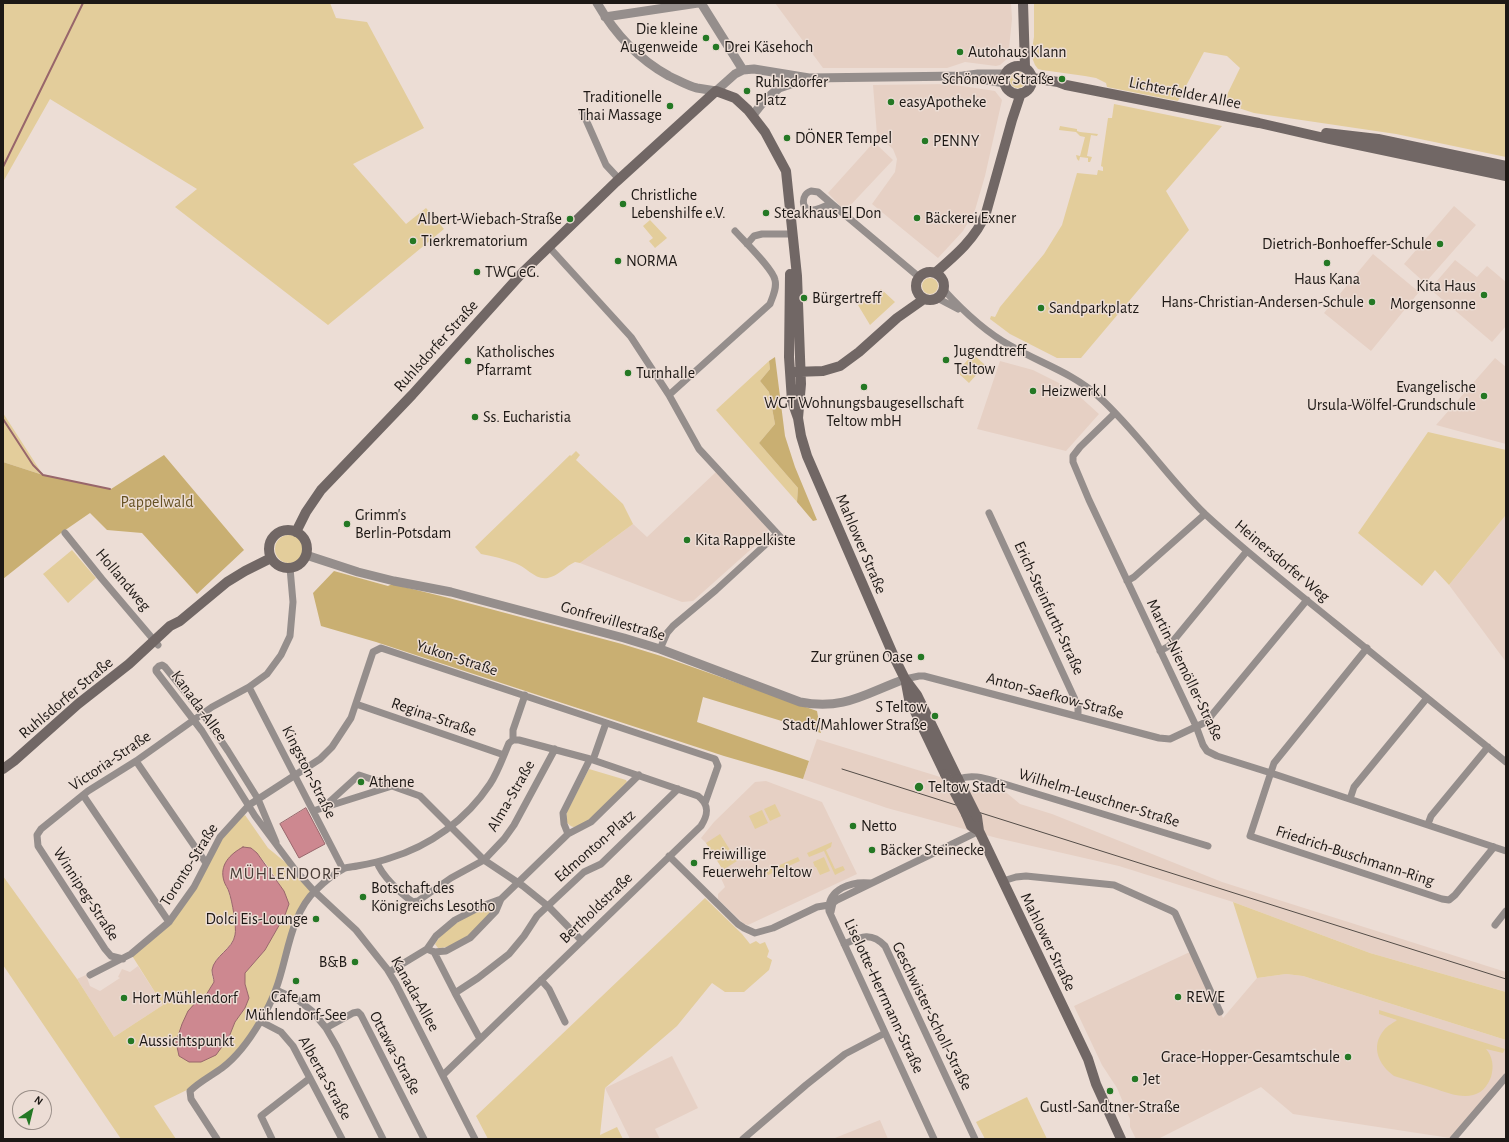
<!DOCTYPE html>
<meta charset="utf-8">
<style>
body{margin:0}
#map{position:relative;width:1509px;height:1142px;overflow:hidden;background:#ecddd5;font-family:"Alegreya Sans",sans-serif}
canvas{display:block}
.frame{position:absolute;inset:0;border:4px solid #1d1815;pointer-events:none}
.north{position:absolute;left:12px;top:1090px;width:40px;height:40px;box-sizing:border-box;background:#ecddd5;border:1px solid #998e88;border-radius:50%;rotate:35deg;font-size:11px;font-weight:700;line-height:16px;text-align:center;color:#1d1815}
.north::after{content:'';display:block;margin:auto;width:14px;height:18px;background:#247824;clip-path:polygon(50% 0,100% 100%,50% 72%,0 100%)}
</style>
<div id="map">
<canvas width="1509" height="1142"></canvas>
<div class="frame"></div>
<div class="north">N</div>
</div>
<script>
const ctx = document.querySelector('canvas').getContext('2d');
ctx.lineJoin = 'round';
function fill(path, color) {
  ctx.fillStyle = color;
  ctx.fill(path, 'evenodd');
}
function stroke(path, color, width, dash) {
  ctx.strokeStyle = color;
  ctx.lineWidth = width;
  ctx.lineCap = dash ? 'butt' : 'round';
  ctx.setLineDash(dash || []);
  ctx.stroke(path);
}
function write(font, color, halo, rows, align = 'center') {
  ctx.font = font + ' "Alegreya Sans",sans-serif';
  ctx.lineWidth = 3;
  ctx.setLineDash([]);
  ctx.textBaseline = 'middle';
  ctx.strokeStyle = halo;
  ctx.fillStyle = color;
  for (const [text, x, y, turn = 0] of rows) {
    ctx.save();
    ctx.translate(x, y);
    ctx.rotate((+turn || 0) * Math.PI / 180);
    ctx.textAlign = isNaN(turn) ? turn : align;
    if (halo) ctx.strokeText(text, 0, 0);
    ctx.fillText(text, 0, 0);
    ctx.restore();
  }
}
fill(new Path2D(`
 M775,3H1011L1012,19L1008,58L1000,65L996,66L965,62L947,68H823Z
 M949,84L995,91L1002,100L985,176L975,210L963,231L938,258L872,204L895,172L897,159L893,149L877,135L873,85Z
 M874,142L893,160L845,211L828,193Z
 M1454,206L1476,225L1425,283L1404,264Z
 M1373,254L1419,292L1371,351L1324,313Z
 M1455,260L1477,277L1487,266L1506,282V326L1492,342L1430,289Z
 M1495,358L1506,367V444L1436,425Z
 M1000,361L1033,370L1057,382L1078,395L1099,414L1066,451L977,429Z
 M716,472L768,529L767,535L693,601L682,602L580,563L633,524L647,537Z
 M1506,515V662L1449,585Z
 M817,739L937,776L977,791L985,787L1002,789L1020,804L1052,814L1222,882L1506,972V992L1370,953L1233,902L1119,866L997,838L887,808L803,779Z
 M766,781L822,802L857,874L748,925L744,924L718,899V894L725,887L720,876L725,873L706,843L701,838L714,822L755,782Z
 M1192,951L1223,1018L1257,978L1286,974L1303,976L1506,1040V1073L1450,1138L1293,1114L1261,1087L1158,1139H1136L1130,1127V1119L1117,1088L1102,1065L1074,1006Z
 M138,966L163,1005L114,1037L77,979L86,975L90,986L100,991L120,978L118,977L122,969L130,972Z
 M672,1056L698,1108L655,1129L660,1139H630L605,1088Z
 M880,1120L888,1139H834L835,1138Z`), '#e6d0c4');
fill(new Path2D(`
 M3,3H330L336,18L367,22L424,128L353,164L406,224L426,208L444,229L328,325L175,207L197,189L50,99L3,182Z
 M1034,3H1506V157L1396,134L1254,113L1223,103L1240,68L1227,56L1204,52L1178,101L1107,87L1106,83L1096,78L1085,76L1042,70L1038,69L1035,65L1031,55L1034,37Z
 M1010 80a8 8 0 1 1 16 0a8 8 0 1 1-16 0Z
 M1114,104L1222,126L1166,191L1189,230L1081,358H1057L1010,334L990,319L991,316L995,317L1000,307L1044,254L1062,225L1077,173L1097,175L1098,170L1103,171V167L1101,166L1108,118H1112Z
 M1060,126L1077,129V131L1080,132L1098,134L1097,136L1091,135L1087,156L1092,157L1090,162H1088V158L1080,157L1079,161L1077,159L1076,155L1080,156L1085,137L1080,136L1076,132L1059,130Z
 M650,220L667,238L655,248L649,241L653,238L643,226Z
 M922 286a8 8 0 1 1 16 0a8 8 0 1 1-16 0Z
 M881,289L895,302L870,325L858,305L870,298Z
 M973,354L985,365L969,383L957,372Z
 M769,361L770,369L760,381L769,392L775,424L759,443L798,488L797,502L716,410Z
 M3,413L43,475L3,462Z
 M1428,432L1506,450V515L1449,585L1435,570L1422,586L1358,533Z
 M576,451L580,455L576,460L623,504L633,524L580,563L575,562C566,566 560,574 551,577C537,583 527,567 515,563C504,559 493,556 481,554L475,547L570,455L571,456Z
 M275 549a14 14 0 1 1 28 0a14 14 0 1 1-28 0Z
 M72,550L96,578L68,603L43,574Z
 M589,769L626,780L627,782C616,793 589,826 574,827C571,827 569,824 566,822L567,811Z
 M775,804L781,816L770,821L764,809Z
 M762,810L768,823L755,829L749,816Z
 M245,815L268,848L296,871L314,891L303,908L276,990L245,1046L195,1086L154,1106L176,1139H121L3,965V876L77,979L114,1037L163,1005L131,954L169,922L232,823ZM251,848C268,863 281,884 289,904L285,915L265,950L245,973V984L249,998L245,1008L235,1022L229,1037L179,1056L176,1042L182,1024L197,1001L206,995L214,982C213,979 211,974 212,970C214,955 233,949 235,934C237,921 230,892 224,880Z
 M720,834L737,861L723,870L706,843Z
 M832,842L831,847L826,850L835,869L843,866L845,870L835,875L824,851L809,857L807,853Z
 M798,857L800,861L768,875L766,871Z
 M824,857L830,871L820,875L816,867H815L813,862Z
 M705,898L742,934L750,944L756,941L760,944L765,942L769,951L767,957L772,960L769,970L744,992H725L712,983L677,1026L605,1088L600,1135L617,1127L623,1139H488L476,1116Z
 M1233,902L1370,953L1506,992V1040L1303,976L1286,974L1257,978Z
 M492,904L495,908C482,924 460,948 438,948L435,944C447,924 472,915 492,904Z
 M1379,1010L1505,1049L1503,1053L1486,1049C1493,1057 1494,1067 1491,1077C1480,1106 1453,1095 1433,1088C1420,1084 1407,1080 1394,1076C1379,1065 1370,1047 1384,1030C1387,1026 1393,1023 1397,1020L1379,1014Z
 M1027,1097L1047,1139H985L976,1122Z`), '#e3cd9b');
fill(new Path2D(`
 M775,357L785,436L795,467L817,520L813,521L797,502L798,488L759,443L775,424L769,392L760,381L770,369L769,361Z
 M164,455L244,550L197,594L142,533L107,530L90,513L61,533L3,579V462L43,475L111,489Z
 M334,571L388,586L392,584L449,598L622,644L661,656L817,711L821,733L703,697L697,722L809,761L803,779L724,756L376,642L321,626L313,593Z`), '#c9af72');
const water = new Path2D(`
 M306,808L325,844L299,858L280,824Z
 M243,847L251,848L257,853L284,891L289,904L285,915L265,950L245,973V984L249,998L245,1008L235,1022L229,1037L216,1055L201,1062H189L179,1056L176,1042L182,1024L188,1011L197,1001L206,995L214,982C214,979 212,974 212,970C214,956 233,949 235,935C237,928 232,900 229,892C228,888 225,885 224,881C219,865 230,854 243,847Z`);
fill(water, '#cd8890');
stroke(water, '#98666b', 1);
stroke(new Path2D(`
 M3,167L83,3
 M3,419L33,465L43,475L110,489`), '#98666b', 2);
stroke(new Path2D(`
 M583,113L606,165L619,179
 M811,191L818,192L832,204C826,205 818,210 813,210C800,211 801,194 811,191Z
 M832,204L919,277
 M747,244L754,236L762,234H791
 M549,247L631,337L669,395L699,449L784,541
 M943,289C963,311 985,332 1011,346C1040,363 1073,373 1098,396C1137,431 1167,477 1205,514C1247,553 1292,588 1336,624C1393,670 1449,716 1506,762
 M937,298L958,309
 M669,395L770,304C773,296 777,288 775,280C773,269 744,241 735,231
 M1115,413L1080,447L1073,456V462L1089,500L1196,726L1203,745L1207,751L1217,756L1271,773L1506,851
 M989,513L1078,706V716
 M65,533L102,579L158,645
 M1127,581L1134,577L1205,514
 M1367,648L1274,763L1250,836L1442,899L1449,900L1455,895L1494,847
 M660,649L667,633L673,626L716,590L777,534
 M1160,651L1169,646L1247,551
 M905,679L919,676H924L1159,738L1170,739L1206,722L1307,600
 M249,687L343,869
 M356,704L504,755
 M513,740V730L525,695
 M593,760L606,723
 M136,761L206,863
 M958,779C972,774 984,778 998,782L1208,846
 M83,795L169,922
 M1350,799L1354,787L1427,698
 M326,805L359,775L392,786
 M313,811L392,786L420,796L484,860L523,886L549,907L582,941
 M1428,824L1431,816L1488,747
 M568,834L591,822L639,775
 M276,842L258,799L228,751L203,714L165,667L162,665L159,666L156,669V671L202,731L255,816L296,871L314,891L356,930L387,969L396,984L475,1139
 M669,856L738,924L744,928L755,933L773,928L817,907L829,905
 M377,862C381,875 401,894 413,902L418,901L451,878L484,860L504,839L514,825L555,749
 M1003,881L1016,877L1026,876L1114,885L1172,911L1175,913L1220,1012
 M870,883C852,881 827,889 829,911L934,1139
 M831,912L833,903L837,900L979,831
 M1495,925L1506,911
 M844,944C860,937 871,931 885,946L975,1139
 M427,949L434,952L446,951L470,938L496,911L501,899L568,834L564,824L563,813L590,759
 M434,952L455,993
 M123,959L111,956L105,949L38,846L37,835L41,829L88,791L136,761L212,707L249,687L267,674L281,655L290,636L293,602L290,568
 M389,972L427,949L436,936L455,920L482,906L501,899
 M90,975L131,954L169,922L194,887L220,837L249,805L320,759L332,747L351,718L373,652L381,648L715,759L718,766L705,803
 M541,980L549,989L565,1022
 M276,990L298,1000L312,1011L326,1028L337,1047L383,1139
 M260,1021L281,1032L293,1046L342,1139
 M326,1028L353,1013L358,1012L361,1015L424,1139
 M480,1039L455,993L478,978L509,954L524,936L537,916L584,872L601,864L678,789
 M443,1075L701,826C708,815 710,805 698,796L590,759L519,740H513
 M217,1139L191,1099L190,1091C199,1082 211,1076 222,1068C238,1056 250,1039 260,1022C266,1012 272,1000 276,989C288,957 290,914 316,890C324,882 333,874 343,869C347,867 353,867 357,866C368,864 379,862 390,858C430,846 466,820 490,784C498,772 503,757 509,743L513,740
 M272,1139L261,1116L310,1078
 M743,1139L806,1085L845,1054L885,1033
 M1453,1139L1506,1077`), '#958e8c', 7);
stroke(new Path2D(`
 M597,3C615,34 638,59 669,76C678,80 688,86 697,88C703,89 710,90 716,91L735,74L743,70L754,69L809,78L963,76L978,74H1005
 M701,3L743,70
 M605,17L698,3
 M974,78L1005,83
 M753,115L764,101L779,88L806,79
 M306,555L358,572L394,581L451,592L624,638L660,649L800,702C844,711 866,693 905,679`), '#958e8c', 9);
stroke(new Path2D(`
 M1023,3L1025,67
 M1004 80a14 14 0 1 1 28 0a14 14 0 1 1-28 0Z
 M1032,78L1058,82L1066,85L1259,123L1329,139L1506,176
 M1326,133L1378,139L1506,166
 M916 286a14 14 0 1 1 28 0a14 14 0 1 1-28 0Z
 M935,273C956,255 976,238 986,213L1012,120L1021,93
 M790,274L789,357L792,401L798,418L801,436L807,456L895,659L905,679L917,695L958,779
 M794,372L823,371L840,366L859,352L897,318L924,299
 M269 549a19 19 0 1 1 38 0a19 19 0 1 1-38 0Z
 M296,532L306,512L321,490L412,395L523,272L616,182L716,91L735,98L748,110L765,132L786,171L797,276L801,384L798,418
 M906,683L909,699L945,774
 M3,769L14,761L78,704L129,664L170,626L180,621L227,582L245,571L271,558
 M966,814L971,826L979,831
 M977,817L979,831L1088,1059L1096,1084L1121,1139`), '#716765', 10);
stroke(new Path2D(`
 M842,769L1506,979`), '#544d48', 1);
stroke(new Path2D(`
 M945,774L966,814
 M958,779L977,817`), '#716765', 10);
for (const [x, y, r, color] of [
 [706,38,4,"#247824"],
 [716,47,4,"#247824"],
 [960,52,4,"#247824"],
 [1062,79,4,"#247824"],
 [747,91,4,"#247824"],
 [891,102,4,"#247824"],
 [670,106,4,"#247824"],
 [787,138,4,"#247824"],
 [925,141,4,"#247824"],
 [623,204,4,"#247824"],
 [766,213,4,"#247824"],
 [917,218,4,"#247824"],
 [570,219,4,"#247824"],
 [413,241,4,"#247824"],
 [1440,244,4,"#247824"],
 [618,261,4,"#247824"],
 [1327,263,4,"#247824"],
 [477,272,4,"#247824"],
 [1484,295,4,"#247824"],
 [804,298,4,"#247824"],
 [1372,302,4,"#247824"],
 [1041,308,4,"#247824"],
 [946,360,4,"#247824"],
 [468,361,4,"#247824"],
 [628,373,4,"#247824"],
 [864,387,4,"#247824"],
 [1033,391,4,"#247824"],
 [1484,396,4,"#247824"],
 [475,417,4,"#247824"],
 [347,524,4,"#247824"],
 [687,540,4,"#247824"],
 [921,657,4,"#247824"],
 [935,716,4,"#247824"],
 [361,782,4,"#247824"],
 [919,787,5,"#247824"],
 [853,826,4,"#247824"],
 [872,850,4,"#247824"],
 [694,863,4,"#247824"],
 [363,897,4,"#247824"],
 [316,919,4,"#247824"],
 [355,962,4,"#247824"],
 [296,981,4,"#247824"],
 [1178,997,4,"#247824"],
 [124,998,4,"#247824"],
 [131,1041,4,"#247824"],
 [1348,1057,4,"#247824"],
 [1135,1079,4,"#247824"],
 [1110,1091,4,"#247824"]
]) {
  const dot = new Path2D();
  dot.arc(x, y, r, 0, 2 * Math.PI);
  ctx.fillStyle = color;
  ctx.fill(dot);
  stroke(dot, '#ecddd5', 1.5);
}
write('16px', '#1d1815', '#ecddd5', [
 ["Die kleine",698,29,"right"],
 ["Augenweide",698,47,"right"],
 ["Drei Käsehoch",724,47],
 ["Autohaus Klann",968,52],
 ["Schönower Straße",1054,79,"right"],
 ["Ruhlsdorfer",755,82],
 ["Platz",755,100],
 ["Traditionelle",662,97,"right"],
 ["Thai Massage",662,115,"right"],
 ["easyApotheke",899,102],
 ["DÖNER Tempel",795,138],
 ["PENNY",933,141],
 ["Christliche",631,195],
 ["Lebenshilfe e.V.",631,213],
 ["Steakhaus El Don",774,213],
 ["Bäckerei Exner",925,218],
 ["Albert-Wiebach-Straße",562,219,"right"],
 ["Tierkrematorium",421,241],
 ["Dietrich-Bonhoeffer-Schule",1432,244,"right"],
 ["NORMA",626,261],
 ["TWG eG.",485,272],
 ["Haus Kana",1327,279,"center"],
 ["Kita Haus",1476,286,"right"],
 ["Morgensonne",1476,304,"right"],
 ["Bürgertreff",812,298],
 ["Hans-Christian-Andersen-Schule",1364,302,"right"],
 ["Sandparkplatz",1049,308],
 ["Jugendtreff",954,351],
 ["Teltow",954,369],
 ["Katholisches",476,352],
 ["Pfarramt",476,370],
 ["Turnhalle",636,373],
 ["Evangelische",1476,387,"right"],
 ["Ursula-Wölfel-Grundschule",1476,405,"right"],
 ["Heizwerk I",1041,391],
 ["WGT Wohnungsbaugesellschaft",864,403,"center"],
 ["Teltow mbH",864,421,"center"],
 ["Ss. Eucharistia",483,417],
 ["Grimm's",355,515],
 ["Berlin-Potsdam",355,533],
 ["Kita Rappelkiste",695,540],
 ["Zur grünen Oase",913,657,"right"],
 ["S Teltow",927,707,"right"],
 ["Stadt/Mahlower Straße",927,725,"right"],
 ["Athene",369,782],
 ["Teltow Stadt",928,787],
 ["Netto",861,826],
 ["Bäcker Steinecke",880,850],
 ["Freiwillige",702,854],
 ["Feuerwehr Teltow",702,872],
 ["Botschaft des",371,888],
 ["Königreichs Lesotho",371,906],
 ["Dolci Eis-Lounge",308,919,"right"],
 ["B&B",347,962,"right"],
 ["Cafe am",296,997,"center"],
 ["Mühlendorf-See",296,1015,"center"],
 ["REWE",1186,997],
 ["Hort Mühlendorf",132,998],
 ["Aussichtspunkt",139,1041],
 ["Grace-Hopper-Gesamtschule",1340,1057,"right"],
 ["Jet",1143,1079],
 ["Gustl-Sandtner-Straße",1110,1107,"center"]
], 'left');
write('16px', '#1d1815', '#ecddd5', [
 ["Lichterfelder Allee",1185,93,11],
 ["Ruhlsdorfer Straße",436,346,-48],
 ["Mahlower Straße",861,544,67],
 ["Heinersdorfer Weg",1282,561,40],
 ["Hollandweg",123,580,50],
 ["Erich-Steinfurth-Straße",1049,608,65],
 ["Gonfrevillestraße",613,621,16],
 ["Yukon-Straße",457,658,18],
 ["Martin-Niemöller-Straße",1185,670,64],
 ["Anton-Saefkow-Straße",1055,696,15],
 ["Ruhlsdorfer Straße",66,698,-40],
 ["Kanada-Allee",199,706,54],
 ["Regina-Straße",434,717,19],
 ["Victoria-Straße",110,761,-34],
 ["Kingston-Straße",309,772,63],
 ["Alma-Straße",511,796,-60],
 ["Wilhelm-Leuschner-Straße",1099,798,17],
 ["Edmonton-Platz",595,846,-41],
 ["Friedrich-Buschmann-Ring",1355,856,18],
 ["Toronto-Straße",189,865,-58],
 ["Winnipeg-Straße",86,894,57],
 ["Bertholdstraße",596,908,-44],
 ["Mahlower Straße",1048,942,64],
 ["Kanada-Allee",415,994,61],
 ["Liselotte-Herrmann-Straße",884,996,65],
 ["Geschwister-Scholl-Straße",932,1016,64],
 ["Ottawa-Straße",395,1053,62],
 ["Alberta-Straße",325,1078,61]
]);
write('16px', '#645022', '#ecddd5', [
 ["Pappelwald",157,502]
]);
ctx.letterSpacing = '1px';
write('17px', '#483c36', '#ecddd5', [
 ["MÜHLENDORF",285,874]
]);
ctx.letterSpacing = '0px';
</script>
